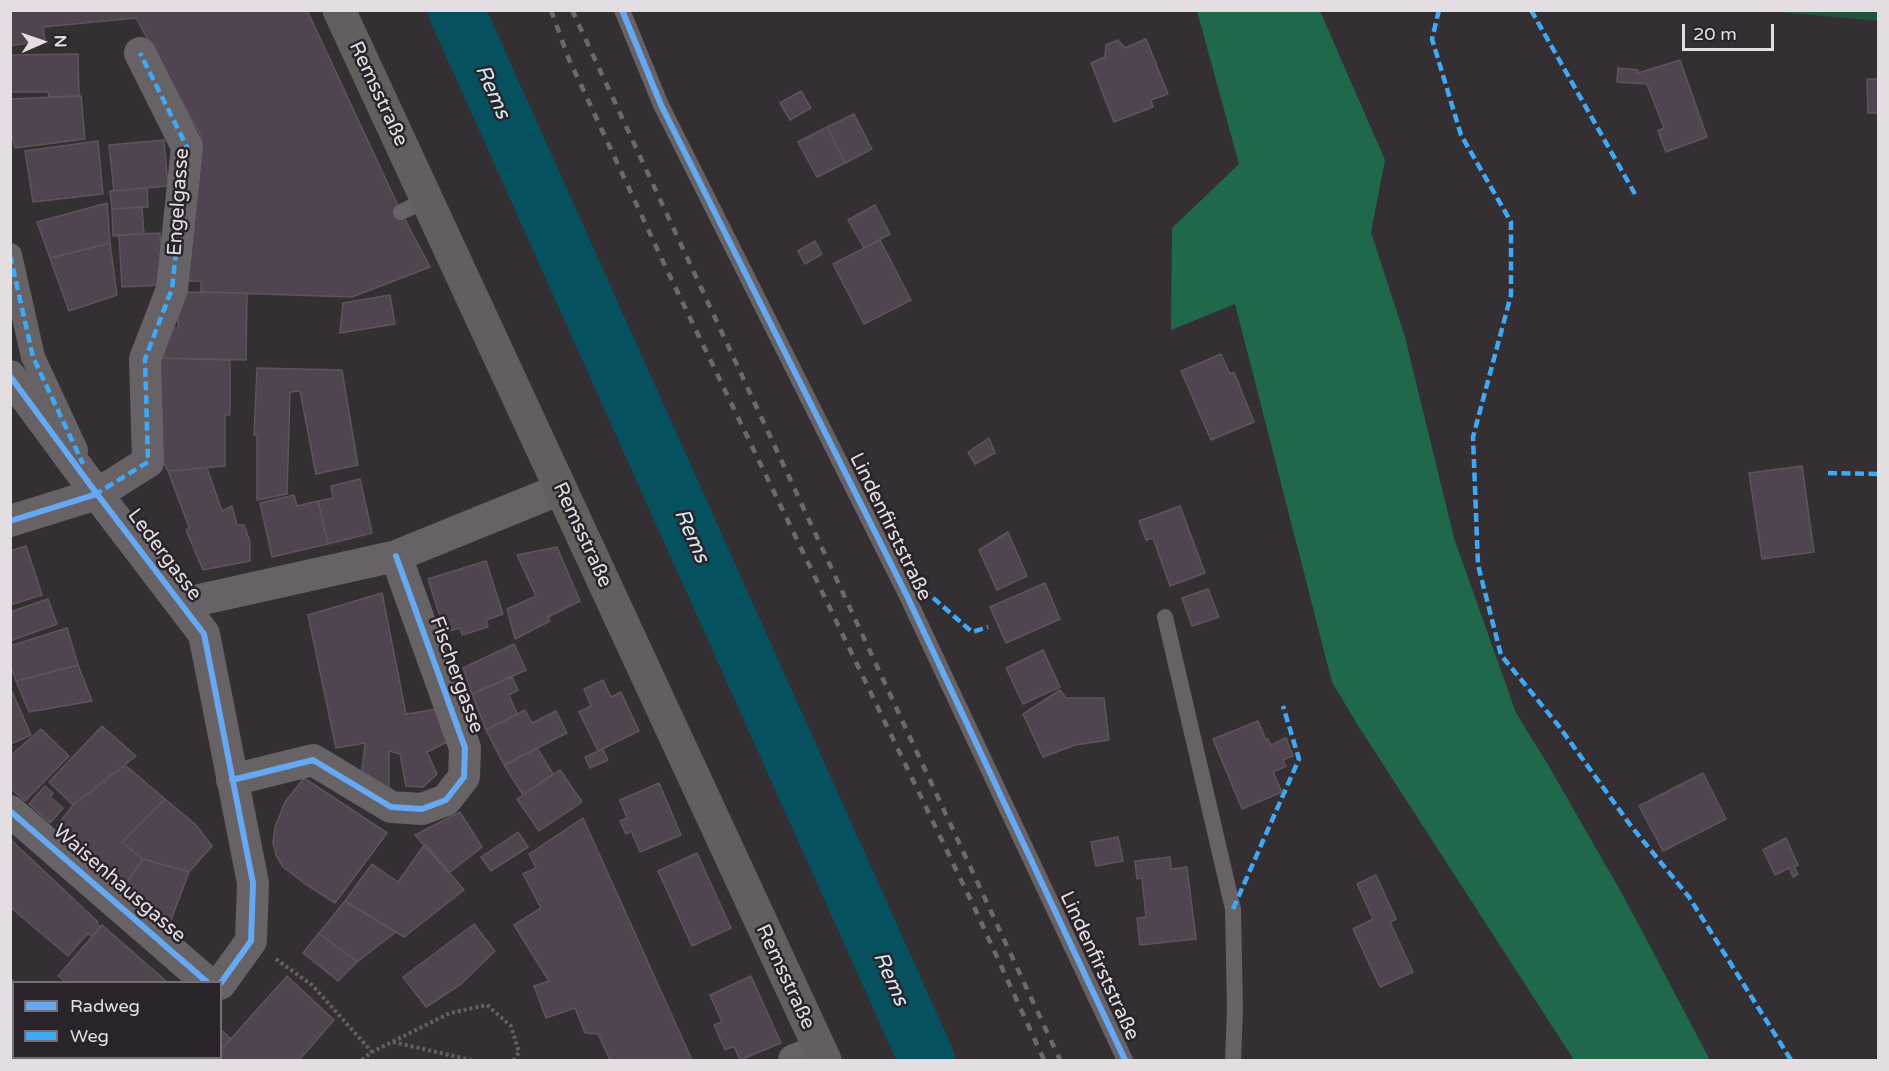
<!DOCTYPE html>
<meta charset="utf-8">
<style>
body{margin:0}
#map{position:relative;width:1889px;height:1071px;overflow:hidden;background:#332f33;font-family:"Varela Round",sans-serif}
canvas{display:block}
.frame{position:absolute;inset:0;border:12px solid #e4dee3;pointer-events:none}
.legend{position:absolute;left:12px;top:981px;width:210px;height:78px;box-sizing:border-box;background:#2b232a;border:2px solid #756e74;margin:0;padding:8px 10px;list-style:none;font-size:18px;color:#e4dee3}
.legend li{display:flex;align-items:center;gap:12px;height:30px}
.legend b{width:30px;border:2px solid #756e74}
.north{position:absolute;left:12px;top:12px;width:60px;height:60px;-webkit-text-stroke:4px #2b232a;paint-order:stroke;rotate:88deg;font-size:16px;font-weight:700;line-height:24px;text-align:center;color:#e4dee3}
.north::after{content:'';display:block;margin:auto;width:21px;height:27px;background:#e4dee3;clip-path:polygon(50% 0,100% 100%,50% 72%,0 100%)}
.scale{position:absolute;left:1682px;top:24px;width:92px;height:27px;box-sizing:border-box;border:3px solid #e4dee3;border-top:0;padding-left:8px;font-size:18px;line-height:21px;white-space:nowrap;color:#e4dee3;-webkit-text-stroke:4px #2b232a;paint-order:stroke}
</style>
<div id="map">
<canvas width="1889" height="1071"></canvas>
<div class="frame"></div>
<ul class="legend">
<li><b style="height:8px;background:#66a8f1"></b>Radweg</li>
<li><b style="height:8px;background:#3fa9f5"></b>Weg</li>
</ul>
<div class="north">N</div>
<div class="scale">20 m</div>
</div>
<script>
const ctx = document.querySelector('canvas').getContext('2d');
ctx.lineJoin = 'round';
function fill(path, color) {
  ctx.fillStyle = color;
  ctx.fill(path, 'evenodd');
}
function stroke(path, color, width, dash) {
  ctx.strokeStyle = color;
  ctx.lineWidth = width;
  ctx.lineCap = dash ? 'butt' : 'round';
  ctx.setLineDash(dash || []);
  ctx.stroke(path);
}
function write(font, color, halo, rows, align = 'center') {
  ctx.font = font + ' "Varela Round",sans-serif';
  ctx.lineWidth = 5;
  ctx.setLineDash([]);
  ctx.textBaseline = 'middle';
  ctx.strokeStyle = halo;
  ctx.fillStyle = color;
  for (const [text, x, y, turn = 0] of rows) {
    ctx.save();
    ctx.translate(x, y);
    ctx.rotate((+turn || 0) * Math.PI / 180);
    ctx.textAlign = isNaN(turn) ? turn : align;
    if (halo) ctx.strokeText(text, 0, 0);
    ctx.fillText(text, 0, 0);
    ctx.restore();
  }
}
fill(new Path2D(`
 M1779,11H1878V21L1779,12Z`), '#20523c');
fill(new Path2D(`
 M1197,11H1320L1385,160L1371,232L1405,337L1454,538L1516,713L1547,763L1625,899L1710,1060H1574L1357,724L1332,682L1235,304L1171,330L1172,228L1239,164Z`), '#1f694a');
stroke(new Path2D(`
 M456,10L927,1060`), '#055160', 56);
const building = new Path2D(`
 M10,10H307L401,212L430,267L352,297L201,292V281H184L201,136L136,18L43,27L45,40L10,46Z
 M1146,39L1168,94L1151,100L1153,107L1114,122L1091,63L1105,57L1106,45L1118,40L1125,48Z
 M78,54L79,96L49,97L48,92H10V55Z
 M1680,60L1707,137L1666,152L1658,131L1664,128L1647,84L1617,82L1618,68L1638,70V73Z
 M1867,79H1878V113H1868Z
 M801,91L811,108L790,120L780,103Z
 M81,96L85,139L15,148L10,128V99Z
 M854,114L872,149L845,163L827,127Z
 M827,127L845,163L817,177L798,142Z
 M164,140L168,186L114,191L109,145Z
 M98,141L103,194L33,202L25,151Z
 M147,188L148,207L112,209L110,191Z
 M107,203L110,243L50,258L37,222Z
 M875,205L890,234L864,248L848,220Z
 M142,207L144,234L113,236L112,209Z
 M160,233L163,285L122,287L119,235Z
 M880,240L911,300L864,324L833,264Z
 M815,241L822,254L805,264L798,251Z
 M110,243L117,295L69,311L50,258Z
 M179,292L247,293L246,360L164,358L165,328H178Z
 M390,295L395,324L340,333L343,303Z
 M1221,354L1230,374L1234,372L1254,422L1211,440L1181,371Z
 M157,358L230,360V415H225V466L168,471L163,462Z
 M257,368L342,370L358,465L316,474L300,391L290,392L287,494L257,500V436L254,435Z
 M989,438L995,453L975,464L968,452Z
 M1802,466L1814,552L1762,559L1749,473Z
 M207,468L222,511L232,506L237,525H244L250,542V561L203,570L186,530L189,527L168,471Z
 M360,479L372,533L328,544L318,501L333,498L331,486Z
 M294,495L297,506L318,501L328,544L272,557L260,503Z
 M1180,506L1205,573L1170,586L1153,538L1146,540L1139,521Z
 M1008,532L1027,576L997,590L979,550Z
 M26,546L42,595L10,605V551Z
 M557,547L580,601L548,617L550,621L515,639L507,609L536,596L517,555Z
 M486,561L503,614L486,620L488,627L462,635L460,628L445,632L428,579Z
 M1045,583L1060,619L1006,643L990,607Z
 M1208,589L1219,617L1192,626L1182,598Z
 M382,593L406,714L437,709L451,740L427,752L437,774L423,787L406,786L400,754L389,751V788L361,779L365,743L336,748L308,615Z
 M48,599L57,624L10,641V612Z
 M67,628L78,665L16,681L10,664V646Z
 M514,644L526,670L472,694L463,668Z
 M1043,650L1060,687L1023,704L1006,668Z
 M78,665L92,701L29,712L16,681Z
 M512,677L518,690L509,695L517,714L486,730L472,694Z
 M603,680L611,697L621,692L639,731L598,751L579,712L591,706L584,689Z
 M10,687L31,735L11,744L12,749H10Z
 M1060,690L1066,698H1104L1109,740L1075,745L1043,757L1023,714Z
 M525,710L532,723L556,711L567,733L504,765L486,730Z
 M1258,721L1266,740L1268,739L1271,745L1286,738L1293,756L1283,760L1286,766L1273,772L1282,792L1242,809L1213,739Z
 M102,726L136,756L73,805L49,782Z
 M41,729L69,756L25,801L10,788V756Z
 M537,748L553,774L523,795L504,765Z
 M603,749L608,760L590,768L585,757Z
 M125,765L165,799L122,842L143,859L122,889L57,826L73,805Z
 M560,770L582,802L539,831L517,799Z
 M1703,773L1726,819L1663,851L1639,806Z
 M304,778L387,833L335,903L304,883L283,867L276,855L273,843L275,827L285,802Z
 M659,783L681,835L640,852L631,831L626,834L620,821L627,818L620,800Z
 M45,786L53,793L50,797L63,808L50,823L29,804Z
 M165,799L196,825L212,846L189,872L143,859L122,842Z
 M460,812L482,847L449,873L415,835Z
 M583,818L692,1060H610L598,1034L585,1033L575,1008L546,1018L534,986L549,981L514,925L541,908L523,874L536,868L529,854Z
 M518,832L528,847L491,871L481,857Z
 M1118,837L1123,861L1096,866L1091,842Z
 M1786,838L1798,865L1794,867L1798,874L1793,877L1789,868L1775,875L1763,850Z
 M10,839L98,922L96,923L101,927L92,937L88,933L68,956L10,907Z
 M425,844L464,890L404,937L345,901L372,864L398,882Z
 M697,853L731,928L692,946L658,871Z
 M1170,857L1171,869L1187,867L1196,939L1140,945L1137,918L1146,917L1142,878L1137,879L1135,861Z
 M143,859L189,872L168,928L122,889Z
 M1376,875L1396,919L1390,922L1413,972L1380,987L1353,929L1373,919L1357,884Z
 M345,901L396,932L357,962L319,933Z
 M474,924L495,951L461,984L426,1007L403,977Z
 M102,925L167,982H66L58,976Z
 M319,933L357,962L338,981L303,953Z
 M287,976L334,1020L299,1060H213L215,1058H220V1051Z
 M751,976L781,1043L740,1060L734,1046L725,1050L714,1025L722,1022L710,995Z
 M14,1022V1050L10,1046V1025Z
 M220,1029L231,1039L220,1051Z
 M10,1046L14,1050V1058H21L24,1060H10Z
 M21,1058H68L71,1060H24Z
 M85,1058H109L112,1060H82Z
 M150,1058H215L213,1060H154Z`);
fill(building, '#514451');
stroke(building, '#5a5659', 1.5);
stroke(new Path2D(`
 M167,1060L169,1058`), '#4e494d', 32, [32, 16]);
stroke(new Path2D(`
 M276,959L312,985L372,1052
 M10,980L14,983
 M393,1042L471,1060
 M130,1058L133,1060
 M362,1060L372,1052L450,1013L487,1005L511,1026L519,1052L514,1060`), '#646164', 4, [3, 3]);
stroke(new Path2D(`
 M622,10L661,105L907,596L1125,1060
 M401,212L427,200
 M1165,617L1233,909L1235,1009L1233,1060`), '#666266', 16);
stroke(new Path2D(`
 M10,255L33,357L76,450`), '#666266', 24);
stroke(new Path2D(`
 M10,376L97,494L204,634L253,883L251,941L220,984
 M10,521L97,494L148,462L145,359L172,289L187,147L140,53
 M181,604L396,556L561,489
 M232,780L313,760L391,807L422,809L446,800L464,777L465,748L396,556
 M10,811L207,982
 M794,1060L820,1050`), '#666266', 32);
stroke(new Path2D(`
 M339,10L825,1060`), '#635f5f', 33);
stroke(new Path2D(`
 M551,10L568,57L666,268L976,911L1044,1060
 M572,10L1060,1060`), '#6d6a6d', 4.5, [8, 8]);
stroke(new Path2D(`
 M1439,10L1432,39L1461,135L1511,222V295L1473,437L1478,565L1501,655L1558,725L1631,826L1689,897L1791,1060
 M1531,10L1635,194
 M10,255L33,357L83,464
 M1828,473L1878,474
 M94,495L148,462L145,359L172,289L187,147L140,53
 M923,589L972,632L988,627
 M1233,909L1299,759L1283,706
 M167,1060L169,1058`), '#3fa9f5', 4.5, [9, 4.5]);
stroke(new Path2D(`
 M622,10L661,105L907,596L1125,1060
 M10,376L97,494L204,634L253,883L251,941L220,984
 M10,521L97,494
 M232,780L313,760L391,807L422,809L446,800L464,777L465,748L396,556
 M10,811L207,982`), '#66a8f1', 6);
write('20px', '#e4dee3', '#2b232a', [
 ["Remsstraße",378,94,65],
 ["Engelgasse",179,202,-86],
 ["Lindenfirststraße",890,527,64],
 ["Remsstraße",582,535,65],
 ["Ledergasse",164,555,53],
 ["Fischergasse",456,675,70],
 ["Waisenhausgasse",119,884,41],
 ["Lindenfirststraße",1099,966,65],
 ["Remsstraße",785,977,65]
]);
write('italic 21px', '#cfeaf2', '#2b232a', [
 ["Rems",492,92,66],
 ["Rems",691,536,66],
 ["Rems",890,979,66]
]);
</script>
